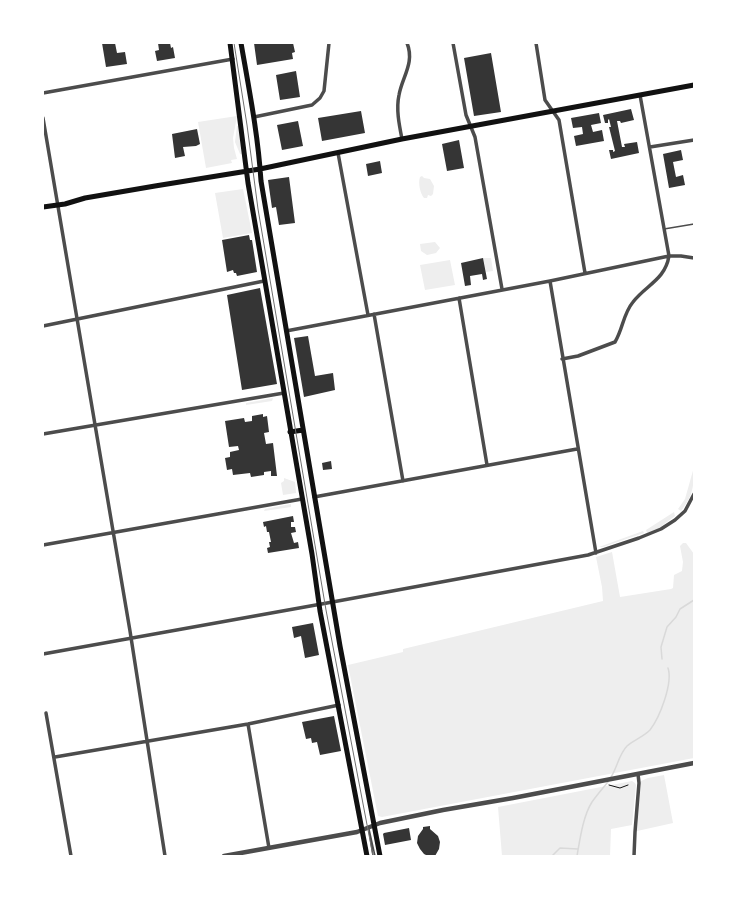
<!DOCTYPE html>
<style>
body{margin:0}
#map{position:relative;width:737px;height:899px;overflow:hidden;background:#fff;font-family:"Golos Text",sans-serif}
canvas{display:block}
.frame{position:absolute;inset:0;border:44px solid #fff;pointer-events:none}
</style>
<div id="map">
<canvas width="737" height="899"></canvas>
<div class="frame"></div>
</div>
<script>
const ctx = document.querySelector('canvas').getContext('2d');
ctx.lineJoin = 'round';
function fill(path, color) {
  ctx.fillStyle = color;
  ctx.fill(path, 'evenodd');
}
function stroke(path, color, width, dash) {
  ctx.strokeStyle = color;
  ctx.lineWidth = width;
  ctx.lineCap = dash ? 'butt' : 'round';
  ctx.setLineDash(dash || []);
  ctx.stroke(path);
}
fill(new Path2D(`
 M237,116L233,138L234,148L237,159L231,160L232,163L206,168L198,122Z
 M237,126H239L242,154H240L235,142Z
 M422,176L424,178L430,179L434,186L433,194L431,196L428,195L427,198H424C420,193 418,183 420,177Z
 M243,189L252,233L223,238L215,193Z
 M435,242L440,248L436,253L427,255L421,251L420,244Z
 M483,258H491L493,271L486,272Z
 M450,260L455,285L425,290L420,265Z
 M273,398L272,401L246,405V403Z
 M694,467C694,486 693,496 681,511L678,509L685,499Z
 M284,478L295,482L296,493L283,495L281,483L284,481Z
 M291,504V507L264,511L265,509Z
 M674,512L675,516L659,528L647,533L646,530Z
 M643,531L644,533L603,547H599Z
 M683,543H686L694,554V758L382,817L378,816L348,665L403,652V649L603,601L602,587L596,557L612,552L620,597L671,589L673,588L674,575L682,571L683,562L680,546Z
 M664,775L673,823L637,831L641,781L648,778Z
 M632,781L635,783L636,785L632,825L611,829L610,856H502L498,807Z`), '#eee');
stroke(new Path2D(`
 M662,659L661,647L667,627L676,617L680,609L694,600
 M611,777C617,768 619,754 627,746C634,740 643,737 650,730C660,717 673,683 668,668
 M552,856L560,848L578,849
 M577,856C580,839 583,816 592,802C597,795 603,788 608,782`), '#d9d9d9', 1.5);
fill(new Path2D(`
 M102,43H115L117,53L125,52L127,64L106,67Z
 M158,43H170L171,48L173,47L175,58L157,61L155,51L159,50Z
 M254,43H293L295,52L292,53L293,59L257,65Z
 M491,53L501,112L474,116L464,58Z
 M296,71L300,97L280,100L276,75Z
 M631,109L634,120L621,123L620,121H617L622,147H625L624,144L637,142L639,153L611,159L609,150H613V152L615,151L609,127H611L609,119L608,120V123H605L603,115Z
 M361,111L365,133L322,141L318,118Z
 M599,113L601,123L591,125L593,132L602,130L604,141L576,146L574,136L583,134L582,127L573,128L571,118Z
 M298,121L303,146L282,150L277,125Z
 M197,129L200,144L196,146L183,147L185,156L175,158L172,134Z
 M459,140L464,168L447,171L442,144Z
 M681,150L683,160L673,162L676,177L683,175L685,185L669,188L663,154Z
 M380,161L382,173L368,176L366,164Z
 M289,177L295,223L279,225L276,207L272,208L268,180Z
 M249,235L250,240H252L257,272L237,276L236,273H234L233,270L227,272L222,240Z
 M483,258L487,279L483,280L482,274L470,276L471,285L465,286L461,263Z
 M260,288L277,384L242,390L227,295Z
 M308,336L315,376L333,373L335,390L304,397L294,338Z
 M263,414V417L267,416L269,432L264,433L266,444L273,443L277,476H271V471L264,472V475L251,477L250,473L233,475L232,469L227,470L225,458L230,457V452L239,450L238,446L229,447L225,421L244,418L245,422L252,421V416Z
 M331,461L332,469L323,470L322,463Z
 M293,516L294,522H291V527H295L296,532L291,533L294,543L298,542L299,548L268,553L267,548L270,547L269,542H271L269,532H267L266,526L264,527L263,522Z
 M313,623L319,655L305,658L301,636L294,638L292,627Z
 M334,716L341,751L320,755L317,742L312,743L311,738L306,739L302,722Z
 M430,826V829L438,836L440,842L439,849L435,856H428L424,854L420,849L417,843L418,836L423,829V827Z
 M409,828L411,840L385,845L383,834L384,833Z`), '#353535');
stroke(new Path2D(`
 M609,785L620,788L628,785`), '#111', 1);
stroke(new Path2D(`
 M664,229L694,224
 M369,829L375,856
 M369,831L373,856`), '#4c4c4c', 1.5);
stroke(new Path2D(`
 M453,43L466,115L475,137L502,289
 M536,43L545,100L559,120L585,273
 M43,93L233,59
 M254,117L312,105L320,98L324,91L329,43
 M43,118L130,631L165,856
 M402,139C399,124 396,109 399,95C402,77 415,63 407,43
 M650,147L694,140
 M338,153L368,315
 M550,281L596,553
 M459,298L487,465
 M374,314L403,481
 M43,326L264,281
 M286,331L550,281L669,256H681L694,258
 M562,359L578,356L615,342C623,329 623,314 633,302C646,285 665,280 669,256L640,95
 M43,434L284,393
 M314,497L577,449
 M43,545L302,499
 M43,654L327,603L588,555L639,538L661,529L675,520L685,511L694,494
 M46,713L71,856
 M248,724L269,848
 M55,757L248,724L339,705
 M634,856L635,832L639,783L638,774`), '#4c4c4c', 3.5);
stroke(new Path2D(`
 M224,856L357,832L380,823L443,810L513,798L694,763`), '#4c4c4c', 4.5);
stroke(new Path2D(`
 M230,43L248,183L312,554L320,611L367,856
 M241,43C249,89 258,134 261,181L340,646L380,856
 M43,207L65,204L85,198L155,186L260,169L402,139L694,85
 M290,432L303,430`), '#111', 5);
stroke(new Path2D(`
 M234,43L247,125L258,209L326,610L373,856`), '#707070', 1);
</script>
